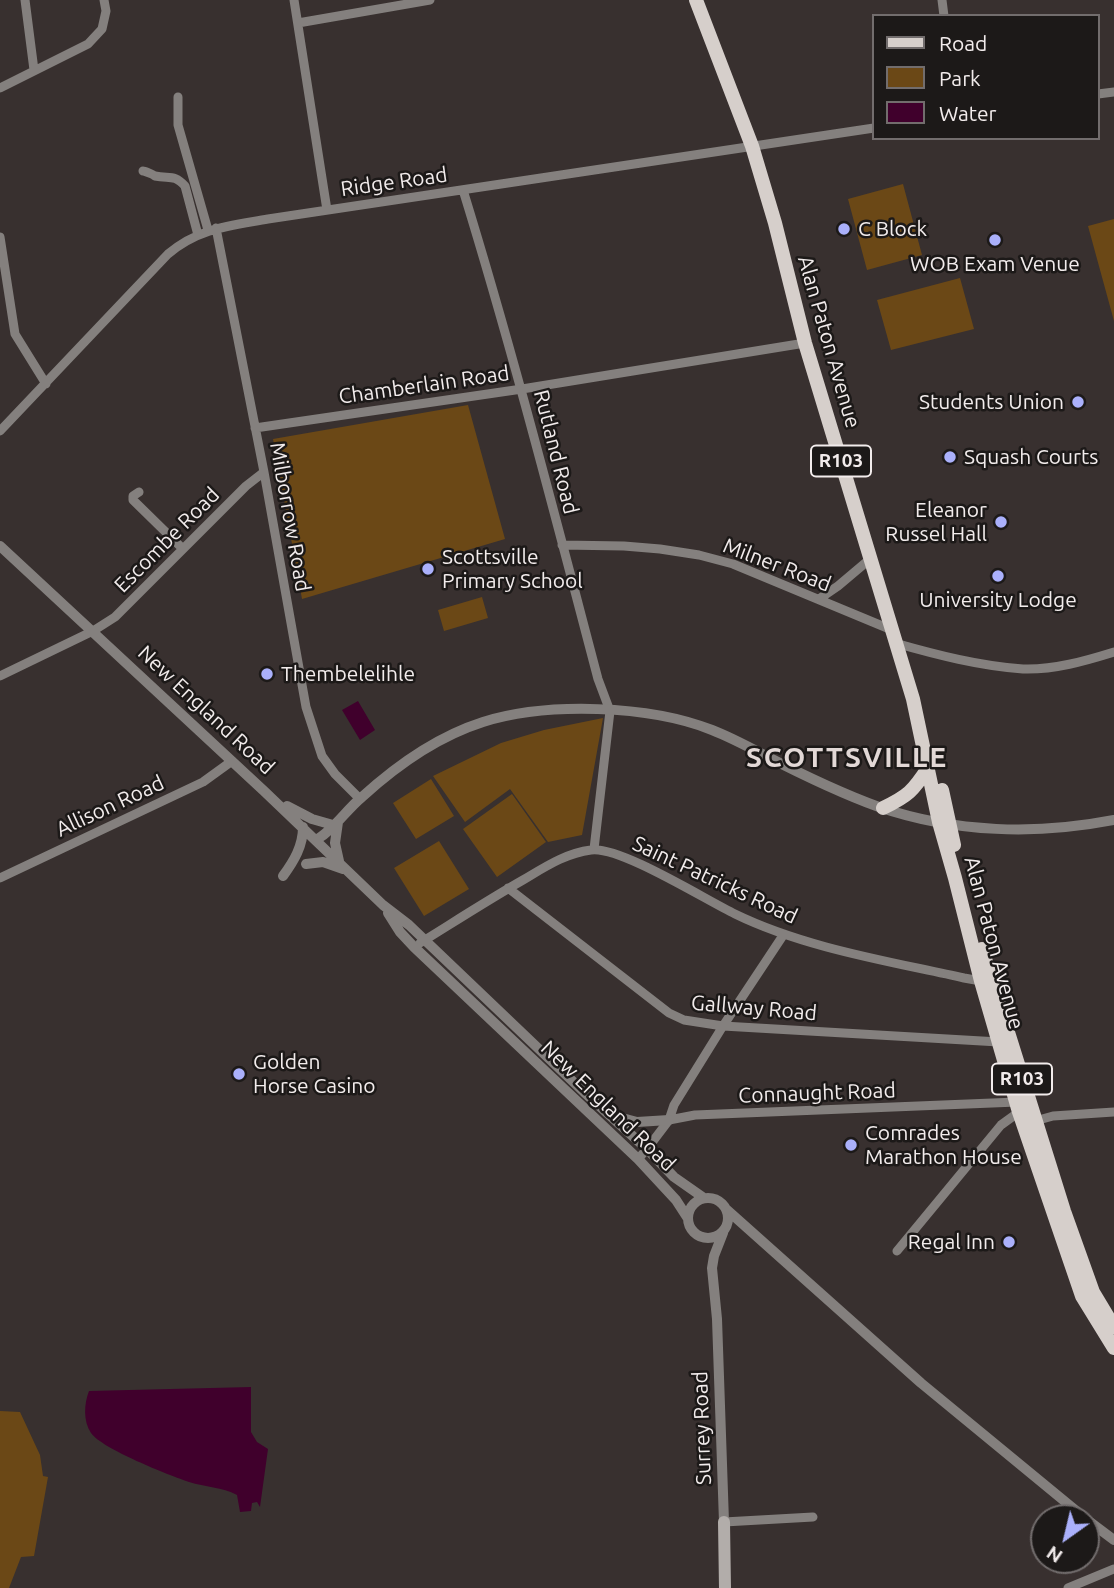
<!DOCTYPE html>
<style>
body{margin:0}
#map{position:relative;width:1114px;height:1588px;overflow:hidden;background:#38302f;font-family:Ubuntu,sans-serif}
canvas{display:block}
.legend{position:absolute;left:872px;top:14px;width:228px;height:126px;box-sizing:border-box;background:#1c1918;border:2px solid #726d6d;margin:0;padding:9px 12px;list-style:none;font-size:21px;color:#f2ecec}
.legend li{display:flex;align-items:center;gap:14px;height:35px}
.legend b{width:35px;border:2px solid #726d6d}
.north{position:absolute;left:1030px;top:1504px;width:70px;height:70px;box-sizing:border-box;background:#1c1918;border:2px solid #726d6d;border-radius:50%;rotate:214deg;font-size:19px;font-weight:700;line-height:28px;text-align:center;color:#f2ecec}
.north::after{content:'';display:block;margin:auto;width:24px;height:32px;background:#aab0fb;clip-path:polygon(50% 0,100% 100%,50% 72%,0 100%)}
</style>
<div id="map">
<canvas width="1114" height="1588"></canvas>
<ul class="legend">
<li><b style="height:9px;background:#d6cfcb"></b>Road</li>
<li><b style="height:19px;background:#6b4816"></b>Park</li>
<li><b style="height:19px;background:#40002c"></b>Water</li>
</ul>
<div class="north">N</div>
</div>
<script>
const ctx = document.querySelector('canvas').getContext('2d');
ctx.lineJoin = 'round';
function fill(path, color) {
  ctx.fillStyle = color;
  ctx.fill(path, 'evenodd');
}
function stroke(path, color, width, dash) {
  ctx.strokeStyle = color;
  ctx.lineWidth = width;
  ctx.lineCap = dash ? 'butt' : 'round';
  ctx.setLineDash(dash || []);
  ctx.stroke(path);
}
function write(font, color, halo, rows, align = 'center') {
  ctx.font = font + ' Ubuntu,sans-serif';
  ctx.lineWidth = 5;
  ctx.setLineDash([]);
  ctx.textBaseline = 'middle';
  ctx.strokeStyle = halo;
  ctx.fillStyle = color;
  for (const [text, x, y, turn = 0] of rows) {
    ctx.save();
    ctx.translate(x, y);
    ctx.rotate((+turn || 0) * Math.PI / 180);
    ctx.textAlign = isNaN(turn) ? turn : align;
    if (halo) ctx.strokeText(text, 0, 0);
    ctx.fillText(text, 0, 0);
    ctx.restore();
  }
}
fill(new Path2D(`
 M903,184L922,255L867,270L848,199Z
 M1114,219V321L1088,226Z
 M960,278L974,329L891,350L877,300Z
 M468,405L505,539L302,599L273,439Z
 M482,597L488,618L444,631L438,610Z
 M603,718L582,835L548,842L510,789L465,822L433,776L501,743L544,730Z
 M431,779L454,816L416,839L393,803Z
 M512,794L546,842L497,877L463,829Z
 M439,841L469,889L424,916L394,868Z
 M0,1411L20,1412L40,1455L43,1476L48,1477L34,1556L21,1557L9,1588H0Z`), '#6b4816');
fill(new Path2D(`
 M358,701L375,730L360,740L342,710Z
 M251,1387V1432L257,1442L268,1449L260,1507L257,1502L252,1503L251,1511L240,1512L237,1495C222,1487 205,1487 189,1482C169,1475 102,1449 91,1433C83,1421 84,1404 89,1391Z`), '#40002c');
stroke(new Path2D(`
 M25,0L34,70
 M294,0L327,210
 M942,0L944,16
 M298,23L430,0
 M0,88L88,44L102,29L106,11L104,0
 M1098,94L1114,92
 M178,97V125L208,230
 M143,171C144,171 155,175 155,176C170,179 174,174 185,186L198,235
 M463,190C513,352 555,516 598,679L610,711L594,849
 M216,228L264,472L306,707L322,756L335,774L359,798
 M0,237L15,334L46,384
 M255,428L522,389L805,343
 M0,431L168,254C199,228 229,226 268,219L874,128
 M139,492L133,496V500L183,549
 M562,545L624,546L660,549L699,555L733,564L892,630
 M819,599L838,586L870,559
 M895,643C937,655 980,666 1023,669C1054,670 1085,661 1114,652
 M0,676L93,631L115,617L246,486L264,472
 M0,878L203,782L232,761
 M508,888L669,1013L684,1020L723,1026L999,1042
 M420,943C454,922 488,900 523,880C545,867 566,853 591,850C620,846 704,899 735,914C805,948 888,961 964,978L981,981
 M669,1120L674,1105L723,1026L784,934
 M1035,1121L1053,1116L1114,1112
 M638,1159L647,1149L669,1120L695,1115L1017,1102
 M897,1251L1001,1125L1019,1112
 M724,1522L813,1517
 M1068,1588L1114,1569`), '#84807e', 9);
stroke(new Path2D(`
 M0,546L264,791L383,905L409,925L584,1092L647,1149L674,1177L704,1198
 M287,806L312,819L333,825
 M338,822L335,843L339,861
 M316,840C334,830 346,810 362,797C396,766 439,736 483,722C547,702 649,705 712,730C730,737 747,746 764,755C801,774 840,793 879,807C955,833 1037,835 1114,820
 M306,864L323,862L343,869
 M283,876C294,861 303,846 303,827
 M388,913L400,932L414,947L638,1159L676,1200L687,1217
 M611,1115L637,1122L669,1120
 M688 1218a20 20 0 1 1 40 0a20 20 0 1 1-40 0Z
 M726,1209L921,1383L1085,1518
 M723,1233L714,1256L712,1268L717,1319L724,1522
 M1086,1519L1114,1540`), '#84807e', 10);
stroke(new Path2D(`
 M724,1522L725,1588`), '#b2adaa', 12);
stroke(new Path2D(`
 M696,0L752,146L775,223L805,343L913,699L939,822L955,878L981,981L1019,1112L1082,1296L1114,1348
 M942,790L954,845
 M883,808C908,796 913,791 928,768
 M982,949L1064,1211L1093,1292L1114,1327`), '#d6cfcb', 14);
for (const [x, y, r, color] of [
 [844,229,7,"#aab0fb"],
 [995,240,7,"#aab0fb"],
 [1078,402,7,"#aab0fb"],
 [950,457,7,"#aab0fb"],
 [1001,522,7,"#aab0fb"],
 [428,569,7,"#aab0fb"],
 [998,576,7,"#aab0fb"],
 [267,674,7,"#aab0fb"],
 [239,1074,7,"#aab0fb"],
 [851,1145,7,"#aab0fb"],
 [1009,1242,7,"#aab0fb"]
]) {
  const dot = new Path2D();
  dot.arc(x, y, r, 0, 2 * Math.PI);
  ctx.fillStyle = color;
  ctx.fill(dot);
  stroke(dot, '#1c1918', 2.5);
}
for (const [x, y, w] of [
 [841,461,60],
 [1022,1079,60]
]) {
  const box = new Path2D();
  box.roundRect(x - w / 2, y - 15.5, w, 31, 5);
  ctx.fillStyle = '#1c1918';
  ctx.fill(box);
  stroke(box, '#f2ecec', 2);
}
write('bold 19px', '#f2ecec', null, [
 ["R103",841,461],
 ["R103",1022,1079]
]);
write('21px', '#f2ecec', '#1c1918', [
 ["Ridge Road",394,182,-8],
 ["Alan Paton Avenue",829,342,74],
 ["Chamberlain Road",424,385,-8],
 ["Rutland Road",556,452,76],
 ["Milborrow Road",290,517,80],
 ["Escombe Road",167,540,-45],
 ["Milner Road",777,565,21],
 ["New England Road",206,710,43],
 ["Allison Road",110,806,-25],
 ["Saint Patricks Road",715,880,25],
 ["Alan Paton Avenue",994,943,75],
 ["Gallway Road",754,1008,5],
 ["Connaught Road",817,1093,-2],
 ["New England Road",608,1106,44],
 ["Surrey Road",702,1428,-92]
]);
write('21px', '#f2ecec', '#1c1918', [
 ["C Block",858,229],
 ["WOB Exam Venue",995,264,"center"],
 ["Students Union",1064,402,"right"],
 ["Squash Courts",964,457],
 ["Eleanor",987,510,"right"],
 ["Russel Hall",987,534,"right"],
 ["Scottsville",442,557],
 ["Primary School",442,581],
 ["University Lodge",998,600,"center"],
 ["Thembelelihle",281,674],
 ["Golden",253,1062],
 ["Horse Casino",253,1086],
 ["Comrades",865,1133],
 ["Marathon House",865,1157],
 ["Regal Inn",995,1242,"right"]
], 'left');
ctx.letterSpacing = '2px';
write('bold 28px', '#e2d8d6', '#1c1918', [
 ["SCOTTSVILLE",847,758]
]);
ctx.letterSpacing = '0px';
</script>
